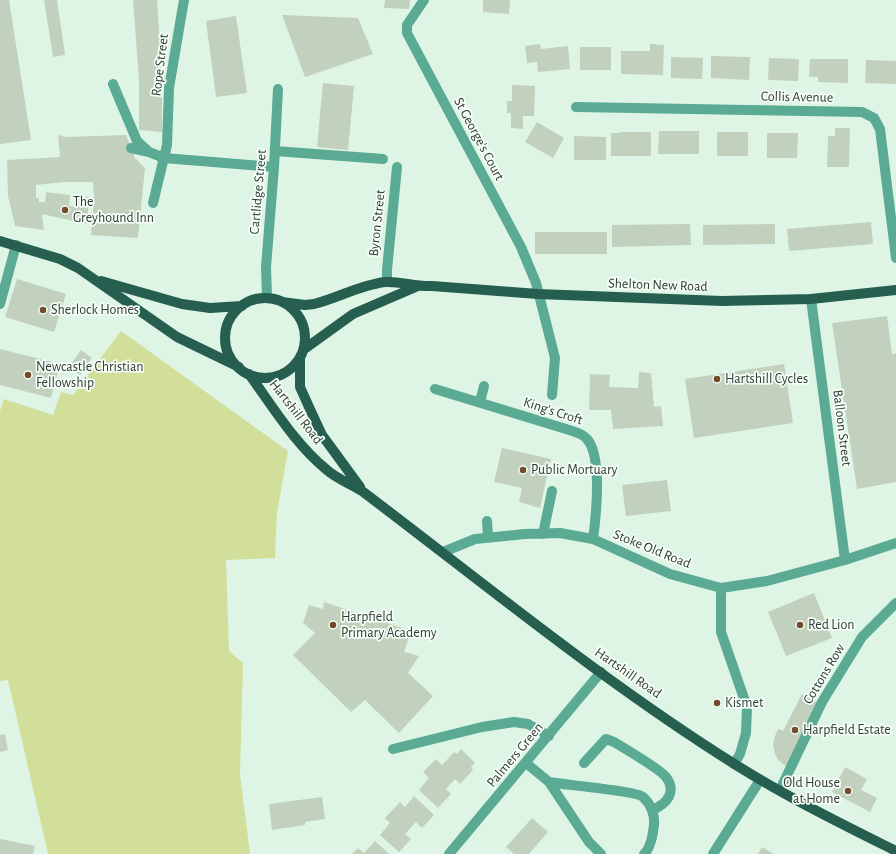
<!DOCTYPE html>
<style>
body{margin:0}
canvas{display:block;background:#def5e5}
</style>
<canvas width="896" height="854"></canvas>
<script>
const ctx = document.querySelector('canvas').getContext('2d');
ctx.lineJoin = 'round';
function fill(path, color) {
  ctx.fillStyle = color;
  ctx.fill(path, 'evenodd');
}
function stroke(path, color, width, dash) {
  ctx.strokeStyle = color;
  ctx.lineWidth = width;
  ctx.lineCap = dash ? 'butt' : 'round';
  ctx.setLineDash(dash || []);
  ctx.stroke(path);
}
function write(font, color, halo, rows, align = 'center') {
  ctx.font = font + ' "Alegreya Sans",sans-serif';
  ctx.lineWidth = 3.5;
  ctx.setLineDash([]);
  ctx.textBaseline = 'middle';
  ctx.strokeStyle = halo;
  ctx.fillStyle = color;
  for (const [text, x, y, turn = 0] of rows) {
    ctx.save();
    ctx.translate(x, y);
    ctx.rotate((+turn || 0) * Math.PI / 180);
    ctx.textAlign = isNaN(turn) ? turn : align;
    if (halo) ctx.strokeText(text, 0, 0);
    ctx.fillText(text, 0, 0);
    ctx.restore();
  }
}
fill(new Path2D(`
 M121,331L288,451L277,513L275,558L226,560L229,651L243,663L240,775L250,854H48L8,680L0,681V411L4,399L53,415L61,392L73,395Z`), '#d1df9b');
fill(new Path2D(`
 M0,0H9L31,140L0,144Z
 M44,0H57L65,55L53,57Z
 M133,0H157L162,79V132L139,130V79Z
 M385,0H410L409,9L384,8Z
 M483,0H510L509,14L483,12Z
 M282,15L358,18L373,54L305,77Z
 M236,16L247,93L216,97L206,21Z
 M540,44L541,49L568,46L570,69L538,72L537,62L527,63L525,46Z
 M650,44L664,45L663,75L621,74V51H650Z
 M580,47H611V70H580Z
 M711,56L750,57L749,80L711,78Z
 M671,57L703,58L702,79L671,78Z
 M769,58L799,59L798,81L768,80Z
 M810,59H848V83L818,82V77H809Z
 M866,60L896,61V84L865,83Z
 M323,83L354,86L348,150L317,147Z
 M512,85L535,86L534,116H523V129L511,128V113H507V101H512Z
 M537,122L564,138L553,158L525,142Z
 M835,128H850L849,167H827L828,136H835Z
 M659,131H699V154H658Z
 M620,132H651V156H611V133H620Z
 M717,132H748V156H717Z
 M767,133H798L797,158H767Z
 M58,135L66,137L126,135L135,158L145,168L138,238L91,235L94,198L93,182H64L36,185V198H39V202H45L46,192L70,195L69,206L77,207L78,196L89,197L87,224L42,214L44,230L15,226L8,196L7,160L60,157Z
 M574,136L606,137V160H574Z
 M871,222L873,244L789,251L787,229Z
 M690,224L691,245L612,247V225Z
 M775,224V244L703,245V225Z
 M535,232H607V254H535Z
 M17,279L66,294L54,332L5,317Z
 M887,316L892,354L896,353V482L857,489L832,323Z
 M0,349L60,364L51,398L0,385Z
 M81,350L92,358L80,375L69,367Z
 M784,364L793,423L694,438L685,379Z
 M639,372L651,373L654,407L661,406L663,426L613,429L611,410H589L590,374L610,375L609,387L638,388Z
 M502,448L551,459L540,508L519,502L522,488L494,482Z
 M667,480L671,511L626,516L622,485Z
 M814,593L832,638L786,656L768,612Z
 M324,602L411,631L404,652L419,656L408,673L433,696L399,733L365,700L351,712L293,655L315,633L303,623L309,605L323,609Z
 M802,694L819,703L787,767L778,760L775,754L773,745L775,736L778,729L783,731Z
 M5,734L8,750L0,752V735Z
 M461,749L475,763L471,767L473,770L460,784L455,779L446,789L451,794L438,808L419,790L429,778L423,772L436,759L442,765L454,752L457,754Z
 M845,767L867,779L861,790L877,798L870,812L832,792Z
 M414,796L434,815L422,828L416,822L405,834L411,839L399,852L380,835L390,823L385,818L400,802L405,807Z
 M322,797L325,819L305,822V825L272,830L269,804Z
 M532,818L548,832L529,854H514L506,847Z
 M0,839L35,846L33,854H0Z
 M375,841L389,854H352L358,848L364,853Z
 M762,847L774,854H758Z`), '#c2d1bd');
stroke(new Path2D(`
 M424,0L407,25V33L521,247L536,283L555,358L552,395
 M113,84L137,141L149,152L164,158L274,167
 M576,107L862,112L874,118L880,129L896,258
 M131,148L149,152
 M275,151L383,159
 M153,203L167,145L169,88L184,0
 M387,282V270L397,167
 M267,297L266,267L274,167L278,89
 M811,299L845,560
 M0,304L16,245
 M435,389L566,429C572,431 582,433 586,438C603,454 596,517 593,539
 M480,402L484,386
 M487,521L488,537
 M543,534L552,491
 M443,552L475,539L525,534L560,533L593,539L670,574L721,588L767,581L845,560L896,543
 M721,588V632L747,707L746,733L740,754L734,764
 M393,749L482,727L514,722L528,724L549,736
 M526,763L549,782L589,842L601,854
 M584,763L606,739L614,742C624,748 660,769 666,777C677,792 667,804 652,810
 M549,782C565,785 637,791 643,797C651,804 655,815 654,825C653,834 651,848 644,854
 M780,790L822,702L862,637L896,603
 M449,854L601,672
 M713,854L760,780`), '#5baa94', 10);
stroke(new Path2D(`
 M0,241L60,259L78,268L177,337L239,367
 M101,281L182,304L210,308L242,306
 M225 338a40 40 0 1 1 80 0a40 40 0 1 1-80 0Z
 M282,302L305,305L314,304C338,298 360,285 385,282C400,281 416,287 432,286L538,294L722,301L811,299L896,290
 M303,350L353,314L418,286
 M300,358V387L309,407L322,435L360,487
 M249,374C273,407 295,444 327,470C337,479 351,484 362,491C485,584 605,683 736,765C787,797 842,824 896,851`), '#265f50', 10);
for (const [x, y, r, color] of [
 [65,210,4,"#724c28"],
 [43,310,4,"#724c28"],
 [28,375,4,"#724c28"],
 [717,379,4,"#724c28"],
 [523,470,4,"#724c28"],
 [333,625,4,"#724c28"],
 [800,625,4,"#724c28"],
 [717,703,4,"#724c28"],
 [795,730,4,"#724c28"],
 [848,791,4,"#724c28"]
]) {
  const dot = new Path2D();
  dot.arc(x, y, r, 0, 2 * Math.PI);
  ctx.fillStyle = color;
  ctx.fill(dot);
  stroke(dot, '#f5fef7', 1.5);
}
write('14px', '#323b35', '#f5fef7', [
 ["Rope Street",160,65,-83],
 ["Collis Avenue",797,97,1],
 ["St George's Court",479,139,62],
 ["Cartlidge Street",258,192,-85],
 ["Byron Street",377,223,-84],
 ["Shelton New Road",658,285,2],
 ["King's Croft",553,411,18],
 ["Hartshill Road",296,412,52],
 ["Balloon Street",842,428,83],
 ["Stoke Old Road",652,549,22],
 ["Hartshill Road",628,673,35],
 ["Cottons Row",824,674,-59],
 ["Palmers Green",515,755,-50]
]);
write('14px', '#323b35', '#f5fef7', [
 ["The",73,202],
 ["Greyhound Inn",73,218],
 ["Sherlock Homes",51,310],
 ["Newcastle Christian",36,367],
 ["Fellowship",36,383],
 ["Hartshill Cycles",725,379],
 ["Public Mortuary",531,470],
 ["Harpfield",341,617],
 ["Primary Academy",341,633],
 ["Red Lion",808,625],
 ["Kismet",725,703],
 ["Harpfield Estate",803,730],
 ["Old House",840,783,"right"],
 ["at Home",840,799,"right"]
], 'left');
</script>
